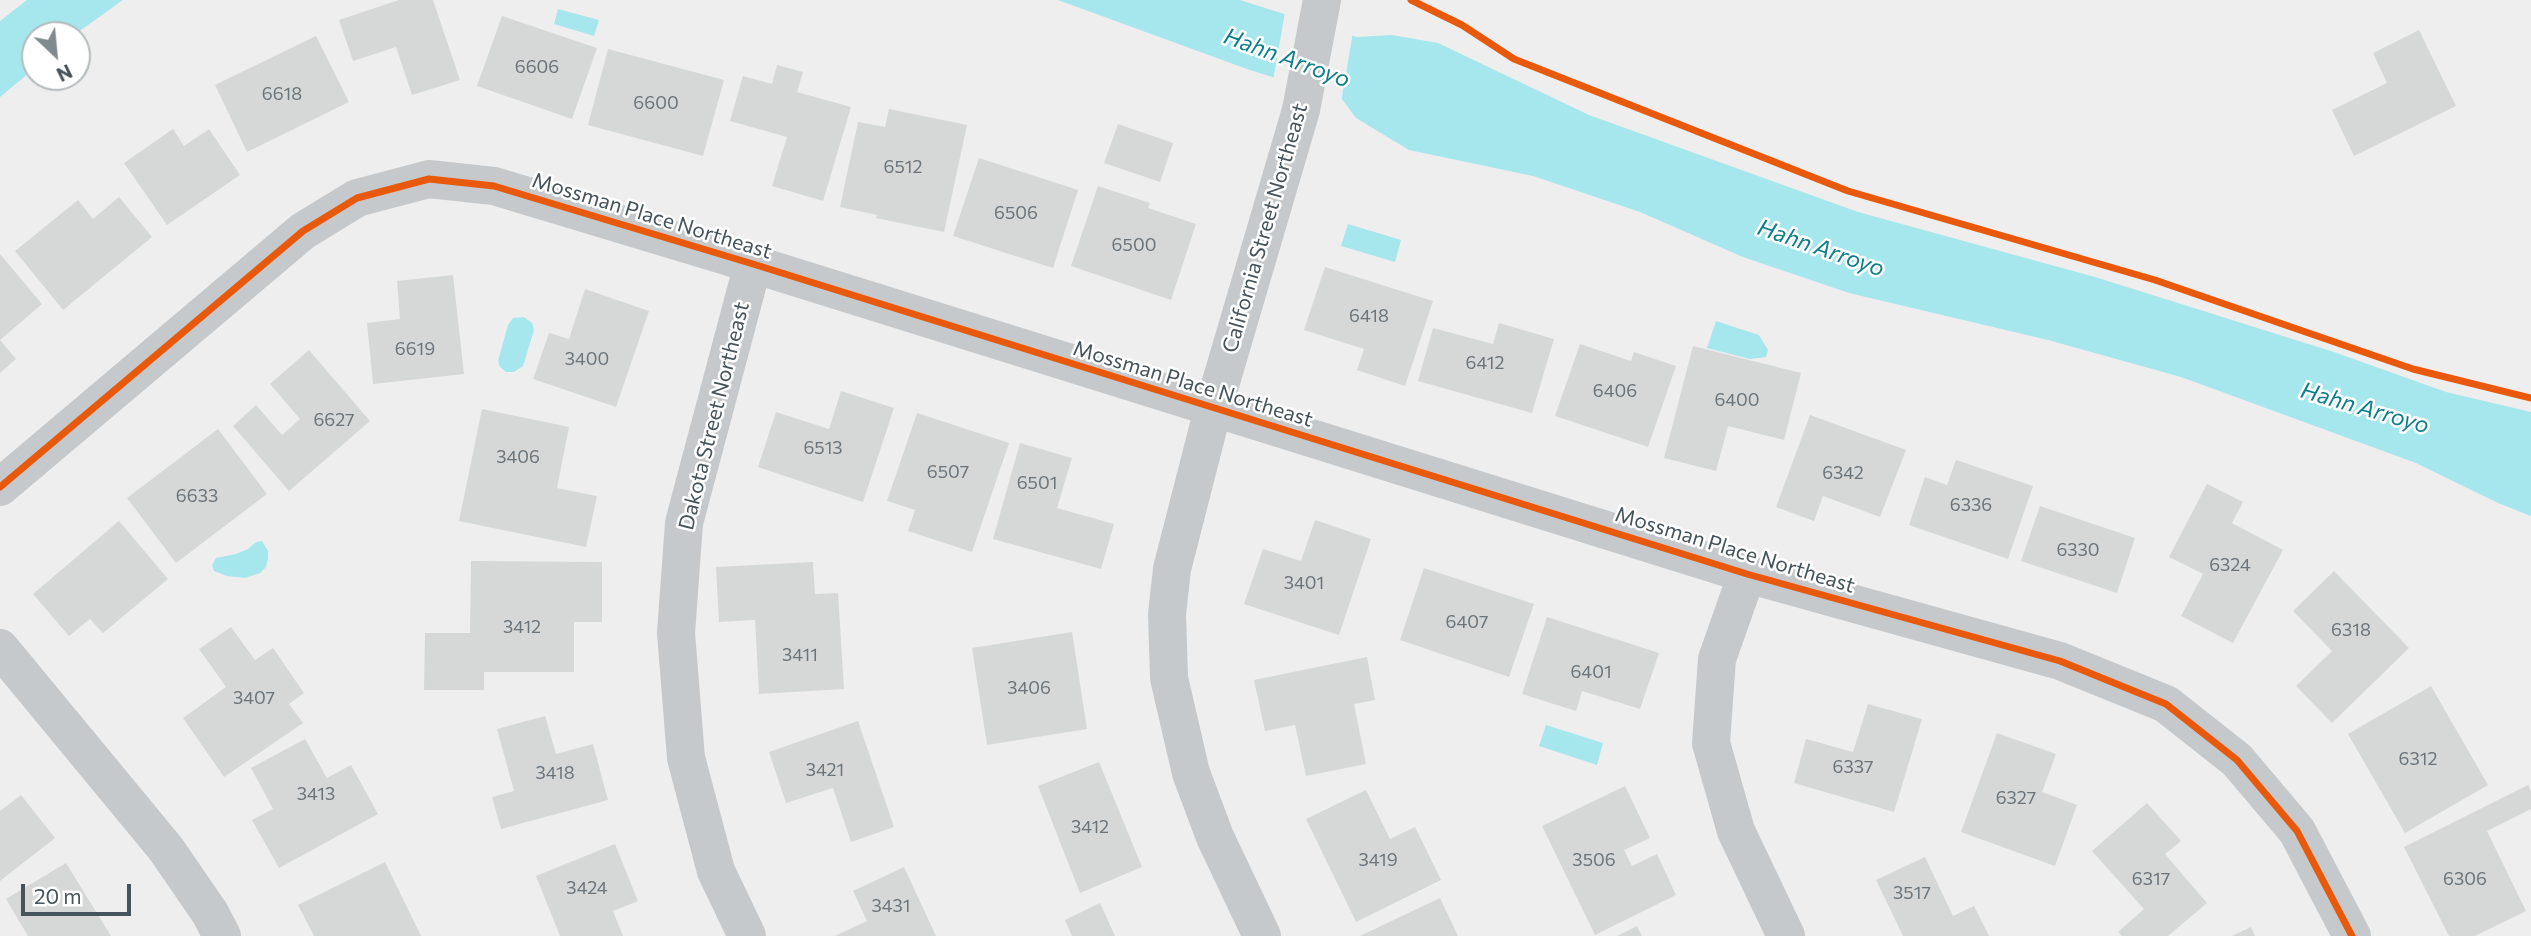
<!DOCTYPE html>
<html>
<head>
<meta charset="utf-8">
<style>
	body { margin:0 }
	#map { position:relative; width:2531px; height:936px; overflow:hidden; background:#efeeee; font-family:Commissioner,sans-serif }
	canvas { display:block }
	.north { position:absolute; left:21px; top:21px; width:70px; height:70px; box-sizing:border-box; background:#fff; border:2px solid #b5babd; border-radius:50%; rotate:154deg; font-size:19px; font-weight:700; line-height:28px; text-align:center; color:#45535b }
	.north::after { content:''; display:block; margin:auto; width:24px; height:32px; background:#80898e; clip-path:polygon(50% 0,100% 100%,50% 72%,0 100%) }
	.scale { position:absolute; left:21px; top:884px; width:110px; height:32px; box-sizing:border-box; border:4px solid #45535b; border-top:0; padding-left:9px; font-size:21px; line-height:24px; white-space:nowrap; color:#45535b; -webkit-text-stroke:5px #fff; paint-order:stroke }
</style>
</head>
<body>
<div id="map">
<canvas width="2531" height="936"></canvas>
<div class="north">N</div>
<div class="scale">20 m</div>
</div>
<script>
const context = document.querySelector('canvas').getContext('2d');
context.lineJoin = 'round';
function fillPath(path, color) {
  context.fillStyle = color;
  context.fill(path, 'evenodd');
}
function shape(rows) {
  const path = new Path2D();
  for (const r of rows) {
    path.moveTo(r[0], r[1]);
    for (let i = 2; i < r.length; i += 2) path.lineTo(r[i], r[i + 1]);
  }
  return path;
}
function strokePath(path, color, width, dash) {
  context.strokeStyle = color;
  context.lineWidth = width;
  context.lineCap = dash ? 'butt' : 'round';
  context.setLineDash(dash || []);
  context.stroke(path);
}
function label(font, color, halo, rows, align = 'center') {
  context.font = font + ' Commissioner,sans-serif';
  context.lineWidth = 5;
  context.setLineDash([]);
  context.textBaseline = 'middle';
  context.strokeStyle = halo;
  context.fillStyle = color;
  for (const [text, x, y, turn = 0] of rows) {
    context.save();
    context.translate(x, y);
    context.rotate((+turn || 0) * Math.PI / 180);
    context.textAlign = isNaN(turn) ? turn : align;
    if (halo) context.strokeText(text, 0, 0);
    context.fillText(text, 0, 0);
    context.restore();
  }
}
fillPath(shape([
	[27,0,123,0,74,35,35,35,35,68,0,97,0,21],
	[1058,0,1240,0,1357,37,1392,35,1438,43,1589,115,1858,212,2095,277,2334,352,2446,392,2531,412,2531,516,2498,503,2416,463,2181,377,2048,340,1849,293,1743,257,1640,212,1533,176,1409,150,1356,118,1342,99,1247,69],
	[558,9,599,20,594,36,554,24],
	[1348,224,1401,240,1395,262,1341,246],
	[524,317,532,323,534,330,523,366,514,372,506,372,500,367,498,361,508,325,513,318],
	[1716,321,1759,335,1768,350,1766,357,1750,359,1707,348],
	[262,541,268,551,268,558,266,567,260,573,245,578,227,576,214,571,212,565,216,558,236,554,248,549,256,542],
	[1546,725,1603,743,1597,765,1539,746]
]), '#a6e6ed');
fillPath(shape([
	[1285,12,1353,32,1341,103,1273,81]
]), '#efeeee');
fillPath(shape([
	[399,0,433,0,460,80,412,95,396,47,353,61,339,20],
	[502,16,597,48,572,119,477,86],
	[2419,30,2456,106,2354,156,2332,110,2387,83,2373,53],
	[316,36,349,102,247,152,215,85],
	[608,49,724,80,703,156,588,125],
	[777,65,803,72,797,92,851,107,823,201,772,186,787,137,730,121,743,76,772,84],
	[889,109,967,125,944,232,876,218,877,215,840,207,858,122,885,127],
	[1118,124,1173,143,1160,182,1104,163],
	[173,129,184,146,209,129,240,175,167,225,124,163],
	[979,158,1078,190,1053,268,953,236],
	[1098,186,1150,203,1148,208,1196,224,1171,300,1071,266],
	[119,197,152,237,63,310,15,251,78,200,93,219],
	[0,254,42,304,0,340,16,359,0,373],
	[1325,267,1433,301,1405,386,1357,370,1364,349,1304,330],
	[453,275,464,374,373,384,367,323,400,319,397,281],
	[585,289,649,311,616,407,533,379,549,333,569,339],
	[1499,323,1554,339,1532,413,1418,381,1433,328,1493,344],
	[1580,344,1631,361,1634,352,1676,366,1648,447,1555,416],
	[1693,346,1801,373,1784,440,1728,426,1716,471,1664,458],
	[309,350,370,421,289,491,233,426,256,405,282,435,300,419,270,384],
	[841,391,894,408,863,502,758,467,776,412,829,429],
	[482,409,569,427,557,488,597,496,586,547,459,521],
	[917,413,1009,443,972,552,908,531,915,510,887,501],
	[1810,415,1906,450,1880,517,1823,496,1814,521,1776,507],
	[218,429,267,494,176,563,127,498],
	[1020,443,1072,458,1057,508,1114,524,1101,569,993,539],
	[1956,460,2033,486,2008,559,1909,525,1925,477,1947,485],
	[2207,484,2243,502,2232,523,2283,550,2233,643,2181,616,2203,574,2169,557],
	[2040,506,2135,538,2117,593,2021,561],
	[1315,520,1371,539,1339,635,1244,604,1263,549,1301,561],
	[119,521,168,579,103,633,90,619,69,636,33,594],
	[471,561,602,562,602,622,574,622,574,672,484,672,484,690,424,690,425,633,470,633],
	[813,562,815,594,838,593,844,689,759,694,755,620,719,622,716,567],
	[1424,568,1534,604,1509,677,1400,640],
	[2334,571,2409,648,2332,723,2296,686,2332,651,2293,611],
	[1547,617,1659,653,1640,709,1582,691,1576,711,1522,694],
	[231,627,255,660,273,648,304,693,289,704,303,723,224,777,183,718,226,687,199,649],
	[1072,632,1087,729,987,745,972,648],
	[1367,657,1375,700,1354,704,1366,764,1306,776,1295,725,1265,731,1254,680],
	[2431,686,2488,785,2405,833,2348,734],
	[1868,704,1922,719,1894,812,1794,783,1806,739,1853,752],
	[545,716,556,754,593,744,608,800,501,829,492,797,514,791,497,729],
	[858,721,894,827,851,842,833,788,786,803,769,752],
	[1997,733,2056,754,2042,792,2077,805,2055,866,1961,832],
	[305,739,327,778,351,765,378,814,279,868,252,820,273,809,251,768],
	[1099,762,1142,867,1080,893,1038,786],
	[2528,785,2531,791,2531,809,2487,831,2526,911,2475,936,2449,936,2404,847],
	[1625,786,1650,838,1624,850,1632,866,1657,854,1676,895,1595,935,1542,826],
	[1366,790,1390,839,1415,827,1441,880,1356,922,1306,819],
	[21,795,55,838,0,881,0,811],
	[2147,803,2181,841,2165,854,2207,903,2168,936,2122,936,2118,932,2144,909,2092,851],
	[615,844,638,901,613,911,623,936,560,936,536,876],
	[1925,857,1953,916,1974,906,1989,936,1903,936,1876,880],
	[385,862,421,936,314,936,298,905],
	[66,863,111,936,28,936,6,899],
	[904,867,936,936,835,936,867,921,853,891],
	[1440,898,1458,936,1360,936],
	[1100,903,1115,936,1072,936,1065,920],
	[1637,926,1642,936,1617,936],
	[2251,927,2255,936,2232,936]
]), '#d6d7d7');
strokePath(shape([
	[0,487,303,231,357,198,429,179,494,186,753,264,1747,574,2060,661,2166,704,2237,760,2297,831,2352,936],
	[1747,574,1717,659,1711,743,1736,831,1786,936],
	[0,648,166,849,210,913,222,936],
	[747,936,716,871,686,758,676,633,684,523,753,264],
	[1262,936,1215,837,1191,773,1169,678,1167,614,1172,569,1213,409,1301,110,1322,0]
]), '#c5c9cb', 38);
strokePath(shape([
	[1411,0,1462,25,1514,59,1848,191,2155,280,2413,369,2531,398],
	[0,487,303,231,357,198,429,179,494,186,753,264,1747,574,2060,661,2166,704,2237,760,2297,831,2352,936]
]), '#e8590c', 7);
label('18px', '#6a757b', null, [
	["6606",537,67],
	["6618",282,94],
	["6600",656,103],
	["6512",903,167],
	["6506",1016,213],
	["6500",1134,245],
	["6418",1369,316],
	["6619",415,349],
	["3400",587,359],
	["6412",1485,363],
	["6406",1615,391],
	["6400",1737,400],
	["6627",334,420],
	["6513",823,448],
	["3406",518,457],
	["6507",948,472],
	["6342",1843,473],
	["6501",1037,483],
	["6633",197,496],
	["6336",1971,505],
	["6330",2078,550],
	["6324",2230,565],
	["3401",1304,583],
	["6407",1467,622],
	["3412",522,627],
	["6318",2351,630],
	["3411",800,655],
	["6401",1591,672],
	["3406",1029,688],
	["3407",254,698],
	["6312",2418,759],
	["6337",1853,767],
	["3421",825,770],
	["3418",555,773],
	["3413",316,794],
	["6327",2016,798],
	["3412",1090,827],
	["3419",1378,860],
	["3506",1594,860],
	["6317",2151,879],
	["6306",2465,879],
	["3424",587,888],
	["3517",1912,893],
	["3431",891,906]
]);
label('21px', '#45535b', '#fff', [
	["Mossman Place Northeast",652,216,17],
	["California Street Northeast",1265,228,-74],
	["Mossman Place Northeast",1193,384,17],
	["Dakota Street Northeast",714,416,-76],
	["Mossman Place Northeast",1735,550,17]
]);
label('italic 23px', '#0c7f8b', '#fff', [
	["Hahn Arroyo",1287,58,20],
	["Hahn Arroyo",1821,248,19],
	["Hahn Arroyo",2365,408,16]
]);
</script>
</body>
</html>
